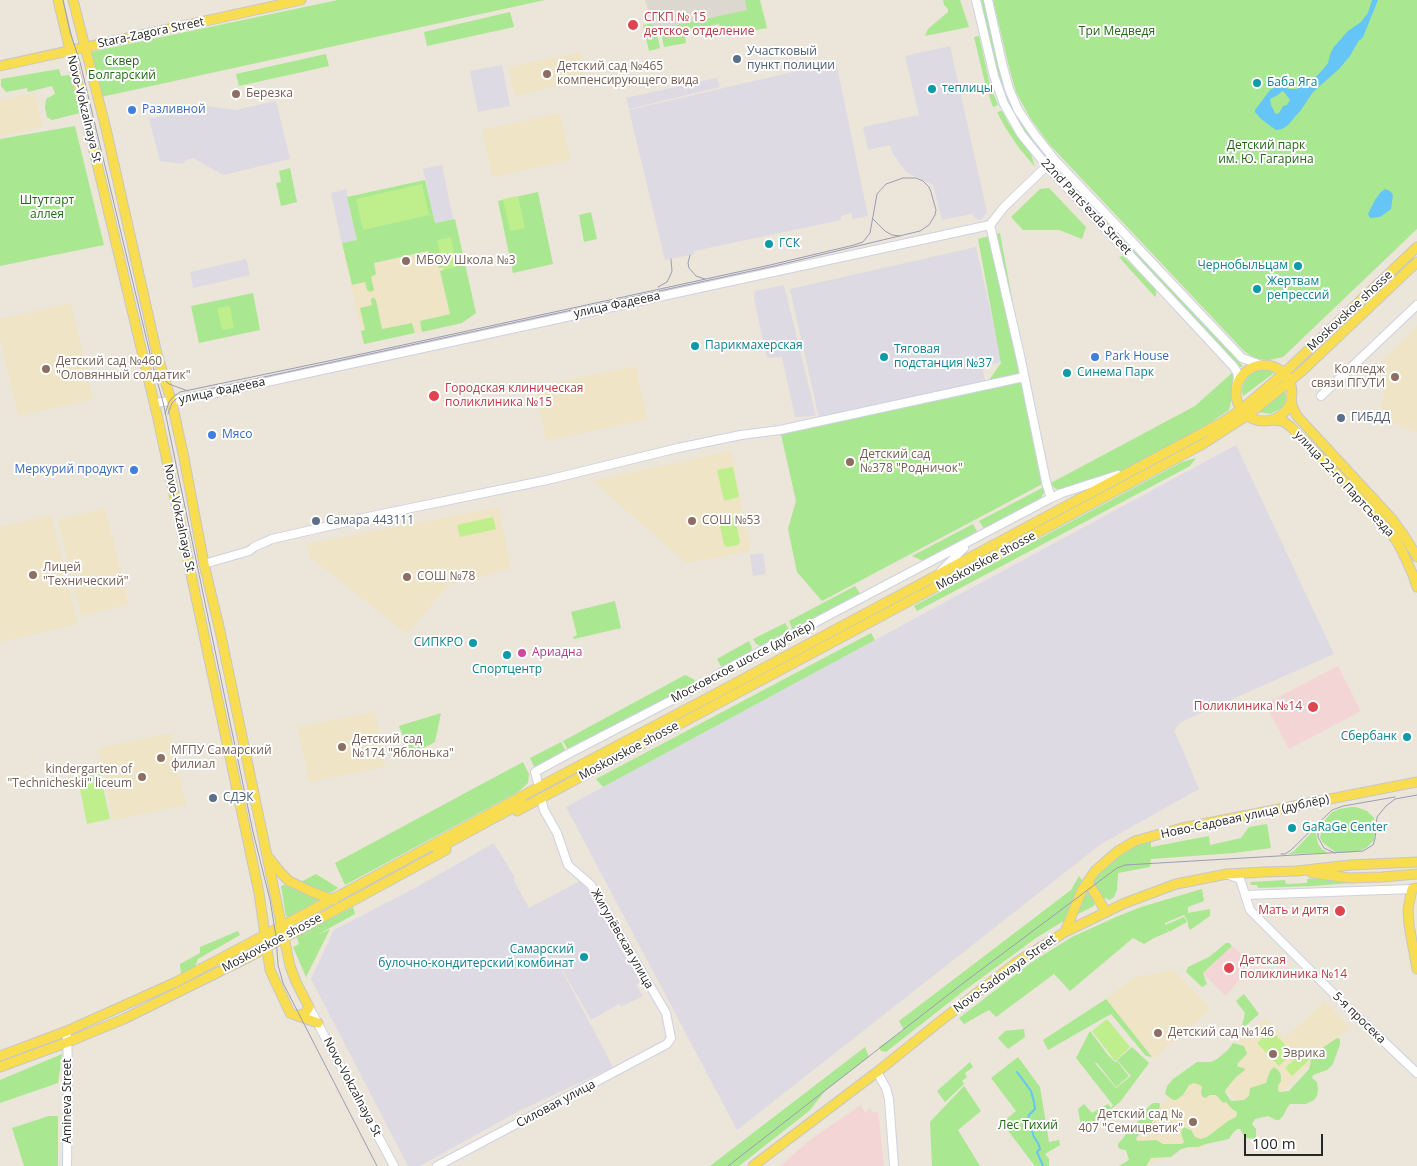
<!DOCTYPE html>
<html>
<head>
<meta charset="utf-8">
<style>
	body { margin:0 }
	#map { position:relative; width:1417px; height:1166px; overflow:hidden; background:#ece5d9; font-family:"Open Sans",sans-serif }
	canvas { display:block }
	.scale { position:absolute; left:1244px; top:1134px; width:79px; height:22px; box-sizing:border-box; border:2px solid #282828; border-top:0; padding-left:6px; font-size:15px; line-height:18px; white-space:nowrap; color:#282828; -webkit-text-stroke:4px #fff; paint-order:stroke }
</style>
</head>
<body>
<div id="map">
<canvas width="1417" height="1166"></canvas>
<div class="scale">100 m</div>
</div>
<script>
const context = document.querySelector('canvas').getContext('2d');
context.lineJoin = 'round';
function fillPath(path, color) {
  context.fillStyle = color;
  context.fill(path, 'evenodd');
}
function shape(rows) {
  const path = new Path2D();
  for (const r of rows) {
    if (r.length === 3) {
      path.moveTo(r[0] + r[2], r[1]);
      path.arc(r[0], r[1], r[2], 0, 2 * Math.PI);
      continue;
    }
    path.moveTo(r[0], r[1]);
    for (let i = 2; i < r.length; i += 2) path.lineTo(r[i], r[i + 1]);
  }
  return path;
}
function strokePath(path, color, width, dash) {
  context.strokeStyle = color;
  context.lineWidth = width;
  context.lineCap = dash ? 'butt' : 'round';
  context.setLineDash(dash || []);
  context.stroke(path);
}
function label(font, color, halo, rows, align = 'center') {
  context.font = font + ' "Open Sans",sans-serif';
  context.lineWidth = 4;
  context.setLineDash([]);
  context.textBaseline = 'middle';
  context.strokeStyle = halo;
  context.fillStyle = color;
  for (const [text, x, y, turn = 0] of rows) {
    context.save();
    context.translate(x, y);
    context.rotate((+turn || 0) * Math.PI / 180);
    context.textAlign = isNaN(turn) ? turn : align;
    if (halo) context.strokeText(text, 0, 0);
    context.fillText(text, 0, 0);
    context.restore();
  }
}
fillPath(shape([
	[950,46,987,212,982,219,980,220,975,218,972,214,942,220,933,185,906,172,892,152,890,145,868,150,863,127,919,115,905,56],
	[836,62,868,216,853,219,851,213,841,216,841,220,694,251,694,254,665,260,629,110],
	[502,65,510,106,478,112,470,71],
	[717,78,720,87,629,109,626,98],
	[276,101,290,159,223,175,193,158,186,160,183,164,160,161,149,119,206,106,236,110],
	[442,165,453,219,435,223,423,169],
	[346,189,357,240,342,243,331,193],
	[976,247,1002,362,982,366,985,381,819,418,790,289],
	[246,259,250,275,193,288,190,272],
	[784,285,816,416,795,417,782,357,767,358,754,299,755,291],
	[1236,445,1334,654,1181,722,1174,730,1199,789,1101,844,737,1130,566,807],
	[763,553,766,574,753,576,750,555],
	[494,843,515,878,514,881,529,908,582,880,643,982,636,985,643,996,621,1007,619,1004,591,1020,549,946,613,1067,519,1111,420,1166,408,1166,311,979,334,930,417,887]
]), '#dddae3');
fillPath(shape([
	[580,52,586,80,515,96,508,67],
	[35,93,43,127,0,137,0,101],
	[560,113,571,160,492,177,482,130],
	[425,180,435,223,455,219,476,313,462,323,364,344,342,243,357,240,347,197],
	[71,303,93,399,18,416,0,339,0,319],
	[1417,326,1417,432,1416,432,1378,418,1385,388,1370,373],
	[636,366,647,419,546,441,535,387],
	[731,451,751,551,686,563,593,481],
	[499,507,511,568,447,586,407,634,310,557,308,544],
	[105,508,129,604,81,616,58,520],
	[51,515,78,624,0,642,0,527],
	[375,712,385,767,309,782,298,727],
	[171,733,186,805,113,820,98,748],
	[1174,970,1211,1009,1153,1059,1106,999,1133,978],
	[1325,1001,1350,1027,1253,1119,1207,1069,1265,1018,1285,1038],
	[1195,1070,1243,1118,1199,1150,1186,1147,1147,1166,1132,1138,1156,1115,1161,1105]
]), '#efe5c6');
fillPath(shape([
	[1338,666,1361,711,1289,749,1265,704],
	[1232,946,1253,963,1226,996,1203,974],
	[861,1105,865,1113,870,1108,873,1113,878,1111,884,1166,780,1166,810,1140]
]), '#f4d5d5');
fillPath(shape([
	[338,0,545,0,101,97,91,52],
	[654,0,760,0,767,28,721,36,719,24,684,31,686,43,664,47],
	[943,0,960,0,969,27,925,36,928,29,948,12,948,9,944,5],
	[981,0,984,0,999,70,1007,93,1019,118,1038,146,1038,147,1036,147,1017,120,1000,84],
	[993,0,1417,0,1417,229,1283,357,1269,360,1255,359,1243,350,1049,144,1030,118,1016,92,1009,67],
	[510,12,514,27,427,46,424,32],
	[655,23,660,48,649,51,643,25],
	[979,36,990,85,998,105,993,107,986,87,974,37],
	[326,54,329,66,239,86,236,74],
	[59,69,61,76,70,75,80,113,52,120,47,117,45,108,46,99,55,94,52,86,28,92,27,88,6,92,1,86,1,79],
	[1002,111,1009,124,1031,154,1035,167,1019,148,1005,127,997,112],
	[75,126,104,245,0,266,0,139],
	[290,168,297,202,281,206,276,183,281,182,279,171],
	[425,180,435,223,455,219,476,313,462,323,422,332,420,321,450,314,440,271,444,270,443,267,439,268,438,264,430,262,428,251,374,263,376,274,371,277,374,290,370,292,367,290,365,282,352,285,342,243,357,240,347,197],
	[1049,188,1086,227,1082,239,1059,230,1023,230,1011,217,1040,189],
	[538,192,553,264,513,273,498,201],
	[1097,208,1242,365,1242,367,1240,367,1094,211,1095,209],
	[591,212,597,239,584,242,579,215],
	[1000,233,1046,482,822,601,797,572,788,529,796,501,780,430,985,386,1001,363,978,239],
	[1123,256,1156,290,1156,295,1155,297,1119,257],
	[253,293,260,330,199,343,191,306],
	[373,297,376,300,382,329,412,323,415,333,364,344,361,331,365,330,360,308,372,305,371,300],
	[1259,370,1268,370,1274,373,1243,396,1242,391,1244,381,1251,373],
	[1233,372,1234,390,1229,410,1207,425,1178,442,1121,471,1061,489,1056,489,1049,484,1195,406],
	[1285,390,1286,398,1284,404,1280,409,1270,414,1259,412],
	[1196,458,1190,466,917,611,914,606,1182,462],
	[1044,487,1044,492,1041,498,985,530,979,521],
	[973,524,978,533,926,562,912,556],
	[855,586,861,595,793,631,789,621],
	[615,601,621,628,574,639,573,637,577,635,571,612],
	[785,623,791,632,763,647,756,644,753,639],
	[871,633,875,640,603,787,596,779],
	[749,641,752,648,750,654,722,668,717,659],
	[685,675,695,680,695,683,568,750,563,741],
	[441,713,435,742,410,755,399,726],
	[561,742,566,752,535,768,530,758],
	[523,762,529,774,528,783,518,792,345,885,335,863],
	[1351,807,1356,807,1367,811,1374,818,1375,830,1374,840,1366,848,1356,852,1337,853,1323,843,1320,838,1322,829,1325,820,1332,812,1339,809],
	[1267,824,1271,848,1234,853,1151,859,1150,867,1118,873,1117,890,1114,897,1110,900,1104,898,1101,895,1090,878,1110,858,1151,836,1151,847,1209,836,1210,845,1241,838,1249,827],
	[1316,828,1316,833,1318,844,1322,849,1328,853,1288,854,1294,851],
	[1389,873,1378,881,1312,886,1258,888,1257,885,1251,885,1250,882,1285,880,1286,884,1307,883,1307,879],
	[316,874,337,887,338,888,332,892,324,892,301,882],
	[1079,876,1095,899,1094,906,1062,922,1036,938,961,993,886,1052,881,1051,879,1047,904,1030,899,1021,1071,890],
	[284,885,318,899,319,900,289,917,286,916,281,886],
	[1202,889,1204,901,1188,907,1188,913,1210,909,1210,916,1190,930,1188,926,1188,922,1184,915,1165,923,1165,925,1184,917,1187,922,1169,932,1167,928,1168,932,1154,938,1144,944,1133,938,1070,991,1054,974,996,1017,989,1010,964,1024,959,1018,1032,962,1072,937,1116,917,1141,907],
	[353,907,355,914,315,936,330,929,306,977,293,947,299,944,296,936],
	[238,931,240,935,198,959,195,967,181,974,180,964,200,953,200,947],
	[1226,943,1229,943,1232,946,1203,973,1207,984,1202,987,1186,972,1188,967,1209,957],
	[1244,994,1259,1014,1241,1030,1245,1013,1236,1001],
	[1106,999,1152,1057,1146,1056,1111,1014,1048,1050,1043,1040],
	[1024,1029,1025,1037,1008,1049,998,1038,1005,1031],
	[1090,1031,1108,1055,1115,1062,1117,1061,1129,1076,1116,1087,1097,1063,1095,1063,1116,1088,1131,1076,1117,1060,1132,1047,1149,1063,1120,1102,1082,1132,1078,1109,1084,1104,1092,1113,1108,1104,1111,1108,1113,1105,1076,1058],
	[1337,1038,1340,1039,1340,1044,1333,1064,1327,1070,1313,1075,1312,1078,1317,1082,1318,1090,1317,1096,1314,1100,1306,1104,1290,1104,1287,1108,1283,1116,1279,1120,1276,1120,1268,1116,1255,1119,1252,1124,1256,1129,1256,1139,1247,1138,1245,1137,1240,1129,1237,1129,1232,1134,1229,1139,1206,1144,1198,1147,1189,1147,1181,1149,1171,1157,1151,1158,1146,1166,1119,1166,1129,1160,1126,1150,1120,1149,1118,1147,1118,1144,1124,1137,1129,1128,1137,1123,1148,1107,1153,1103,1159,1103,1160,1105,1159,1111,1148,1128,1141,1132,1136,1138,1137,1141,1156,1140,1163,1144,1182,1144,1184,1142,1181,1133,1183,1127,1191,1130,1195,1137,1201,1139,1207,1137,1228,1121,1236,1117,1237,1112,1232,1109,1226,1102,1223,1103,1216,1095,1210,1095,1205,1098,1202,1096,1201,1093,1202,1087,1200,1085,1194,1083,1189,1085,1183,1095,1176,1100,1173,1100,1165,1094,1167,1086,1173,1079,1197,1062,1211,1062,1217,1059,1228,1050,1233,1043,1244,1046,1247,1054,1237,1064,1238,1067,1244,1068,1245,1070,1236,1077,1226,1089,1225,1092,1231,1101,1244,1100,1249,1096,1250,1088,1266,1083,1270,1071,1274,1067,1278,1070,1281,1075,1281,1081,1278,1086,1278,1091,1280,1092,1289,1091,1309,1069,1311,1060,1315,1053],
	[865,1047,869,1057,825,1091,809,1111,739,1166,710,1166],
	[62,1054,58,1083,0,1103,0,1080],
	[1018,1057,1040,1087,1049,1142,1059,1140,1060,1145,1045,1154,1049,1159,1049,1166,1035,1166,1002,1123,1016,1111,991,1078],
	[970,1062,973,1067,965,1073,967,1077,962,1081,964,1084,945,1102,937,1091],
	[964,1086,981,1111,958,1130,980,1166,932,1166,930,1122],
	[49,1116,58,1116,58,1166,24,1166,12,1128]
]), '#a9e791');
fillPath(shape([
	[422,184,429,215,363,230,356,199],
	[518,196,525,228,510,231,503,199],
	[451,237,457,267,443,270,437,240],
	[230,306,234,328,222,330,217,308],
	[733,467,739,497,724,501,717,470],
	[730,515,735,518,740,542,738,545,727,547,724,545,719,522,722,516],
	[493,517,496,529,460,537,457,525],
	[99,769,110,819,87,824,77,774],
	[1107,1019,1130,1047,1115,1061,1092,1031],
	[1271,1030,1293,1053,1279,1066,1257,1043],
	[1302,1052,1310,1059,1292,1076,1285,1068]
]), '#beef8c');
fillPath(shape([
	[645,0,745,0,747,10,654,30]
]), '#dcd8d0');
fillPath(shape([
	[1372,0,1378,0,1363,37,1360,40,1359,40,1350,56,1339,69,1313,92,1301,110,1288,125,1282,129,1276,130,1261,119,1255,112,1255,110,1270,90,1280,85,1289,89,1297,89,1312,80,1319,74,1328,63,1330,55,1333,48,1348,31,1361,22,1368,13],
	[1282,91,1285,93,1290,100,1287,105,1283,106,1279,113,1277,114,1275,113,1271,105,1270,99,1278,95],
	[1385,189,1390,191,1393,195,1391,209,1380,217,1370,218,1368,214,1375,200,1380,193]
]), '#64c5f6');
strokePath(shape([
	[1017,1072,1031,1091,1034,1102,1035,1109,1029,1115,1028,1119,1034,1137,1038,1143,1040,1149,1037,1152,1043,1166]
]), '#64c5f6', 2);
const minor = shape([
	[976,0,994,76,1004,104,1021,134,1047,166,1233,366,1237,372,1238,378,1236,388],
	[988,0,1002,63,1009,89,1018,110,1035,135,1054,159,1242,358,1261,365],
	[990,225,1021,360,1046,482,1051,498],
	[1321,396,1417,305],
	[154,403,172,401,216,393,990,225,1004,207,1054,159],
	[204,564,249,551,254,547,272,539,377,515,547,480,678,448,741,435,780,430,1024,377],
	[940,572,964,548],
	[539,787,535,772,568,754,707,682,722,672,759,652,1051,498,1062,493,1118,475],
	[1229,875,1240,879,1250,910,1338,998,1417,1073],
	[1245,895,1412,889],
	[309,1007,394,1166],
	[877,1072,886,1088,889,1099,894,1166],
	[67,1166,68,1066,67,1036],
	[437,1166,667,1044,671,1038,666,1013,591,885,568,865,557,833,544,810,541,798]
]);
const major = shape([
	[58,0,158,419,259,893,270,970,290,1013,295,1015,300,1015,305,1013,309,1007,296,982,290,966,220,631,204,564,184,458,172,403,157,354,106,129,73,0],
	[0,66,301,0],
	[1264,393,28],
	[1291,394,1292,406,1297,416,1392,519,1405,537,1417,557],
	[1272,420,1283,421,1291,427,1376,515,1396,540,1403,553,1413,575,1417,587],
	[517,811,1203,444,1248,415,1302,371,1417,262],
	[437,849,522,803],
	[269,858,281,873,289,881,312,892,334,900],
	[1312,873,1350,878,1382,877,1417,874],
	[1088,882,1106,912],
	[1417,888,1412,889,1408,909,1409,925,1417,969],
	[1065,932,1082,890,1095,871,1118,851,1135,841,1182,828,1417,782],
	[298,1016,318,1023],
	[0,1056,67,1031,176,982,346,892,539,787,717,693,1221,423,1242,409,1283,374,1417,247],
	[0,1067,68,1042,124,1019,251,956,446,850],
	[753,1166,877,1072,938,1023,1017,962,1065,932,1125,903,1176,884,1227,874,1264,872,1297,871,1350,865,1417,862]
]);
strokePath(minor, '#ced1e3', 10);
strokePath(major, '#c7c7c7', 11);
strokePath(minor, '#fff', 8);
strokePath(major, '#f9dd51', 9);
strokePath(shape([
	[63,0,70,32,80,62,153,366,163,402,253,832,270,900,276,936,278,965,283,983,377,1166],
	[873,219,885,231,892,235,900,236],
	[690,255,688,263,689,268,696,276,705,279],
	[658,287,667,282,670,276,672,271,671,259],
	[155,370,159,375,169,384,188,391],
	[165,414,169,402,174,396,180,392,357,355,770,265,854,245,863,242,870,233,877,194,886,184,903,178,916,178,923,181,929,187,931,192,936,210,935,215,929,225,920,231,774,266,195,392,180,396,176,399,172,403,168,414],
	[1323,821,1318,830,1318,837,1324,848,1335,853],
	[1281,854,1285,854,1291,850,1332,810,1343,806,1395,797],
	[728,1166,962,984,1117,868,1125,865,1363,851,1373,845,1375,839,1377,817,1386,806,1395,799,1417,795]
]), '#9b9db4', 1);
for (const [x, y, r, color] of [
	[633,25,6,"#e0444e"],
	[737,59,5,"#5c6f8a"],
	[547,74,5,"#8d6e63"],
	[1257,83,5,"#0f9aa8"],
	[932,89,5,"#0f9aa8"],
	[236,94,5,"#8d6e63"],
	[132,110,5,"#3f7fe0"],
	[769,244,5,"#0f9aa8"],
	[406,261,5,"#8d6e63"],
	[1298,266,5,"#0f9aa8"],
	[1257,289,5,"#0f9aa8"],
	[695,346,5,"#0f9aa8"],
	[884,357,5,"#0f9aa8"],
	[1095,357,5,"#3f7fe0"],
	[46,369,5,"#8d6e63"],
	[1067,373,5,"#0f9aa8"],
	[1395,377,5,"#8d6e63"],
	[434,396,6,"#e0444e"],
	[1341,418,5,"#5c6f8a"],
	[212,435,5,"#3f7fe0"],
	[850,462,5,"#8d6e63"],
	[134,470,5,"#3f7fe0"],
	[316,521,5,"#5c6f8a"],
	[692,521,5,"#8d6e63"],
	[33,575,5,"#8d6e63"],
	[407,577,5,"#8d6e63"],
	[473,643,5,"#0f9aa8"],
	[522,653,5,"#d1479c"],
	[507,655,5,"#0f9aa8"],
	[1313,707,6,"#e0444e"],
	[1407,737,5,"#0f9aa8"],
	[342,747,5,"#8d6e63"],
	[161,758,5,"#8d6e63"],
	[142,777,5,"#8d6e63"],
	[213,798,5,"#5c6f8a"],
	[1292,828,5,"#0f9aa8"],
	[1340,911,6,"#e0444e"],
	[584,957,5,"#0f9aa8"],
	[1229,968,6,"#e0444e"],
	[1158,1033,5,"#8d6e63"],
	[1273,1054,5,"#8d6e63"],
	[1193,1122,5,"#8d6e63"]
]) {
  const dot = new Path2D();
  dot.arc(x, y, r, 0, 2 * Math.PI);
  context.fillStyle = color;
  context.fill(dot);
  strokePath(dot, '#fff', 2);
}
label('12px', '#be3a42', '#fff', [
	["СГКП № 15",644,18],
	["детское отделение",644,32],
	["Городская клиническая",445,389],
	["поликлиника №15",445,403],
	["Поликлиника №14",1302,707,"right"],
	["Мать и дитя",1329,911,"right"],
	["Детская",1240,961],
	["поликлиника №14",1240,975]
], 'left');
label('12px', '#216915', '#fff', [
	["Три Медведя",1117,32],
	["Сквер",122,62],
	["Болгарский",122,76],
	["Детский парк",1266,146],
	["им. Ю. Гагарина",1266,160],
	["Штутгарт",47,201],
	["аллея",47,215],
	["Лес Тихий",1028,1126]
]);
label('12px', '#282828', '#fff', [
	["Stara-Zagora Street",151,33,-12],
	["Novo-Vokzalnaya St",84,109,76],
	["22nd Parts'ezda Street",1086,207,47],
	["улица Фадеева",617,305,-12],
	["Moskovskoe shosse",1350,311,-43],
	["улица Фадеева",222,391,-12],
	["улица 22-го Партсъезда",1344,484,47],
	["Novo-Vokzalnaya St",179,518,78],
	["Moskovskoe shosse",986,561,-28],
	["Московское шоссе (дублёр)",743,662,-28],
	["Moskovskoe shosse",629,751,-28],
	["Ново-Садовая улица (дублёр)",1245,817,-12],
	["Жигулёвская улица",622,939,60],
	["Moskovskoe shosse",272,943,-28],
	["Novo-Sadovaya Street",1005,974,-36],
	["5-я просека",1359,1018,44],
	["Novo-Vokzalnaya St",352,1087,62],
	["Amineva Street",68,1101,-90],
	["Силовая улица",556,1104,-28]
]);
label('12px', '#4e5e75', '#fff', [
	["Участковый",747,52],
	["пункт полиции",747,66],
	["ГИБДД",1351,418],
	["Самара 443111",326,521],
	["СДЭК",223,798]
], 'left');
label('12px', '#785e54', '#fff', [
	["Детский сад №465",557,67],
	["компенсирующего вида",557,81],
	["Березка",246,94],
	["МБОУ Школа №3",416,261],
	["Детский сад №460",56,362],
	["\"Оловянный солдатик\"",56,376],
	["Колледж",1385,370,"right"],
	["связи ПГУТИ",1385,384,"right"],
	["Детский сад",860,455],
	["№378 \"Родничок\"",860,469],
	["СОШ №53",702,521],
	["Лицей",43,568],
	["\"Технический\"",43,582],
	["СОШ №78",417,577],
	["Детский сад",352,740],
	["№174 \"Яблонька\"",352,754],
	["МГПУ Самарский",171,751],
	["филиал",171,765],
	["kindergarten of",132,770,"right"],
	["\"Technicheskii\" liceum",132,784,"right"],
	["Детский сад №146",1168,1033],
	["Эврика",1283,1054],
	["Детский сад №",1183,1115,"right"],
	["407 \"Семицветик\"",1183,1129,"right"]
], 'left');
label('12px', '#0d838f', '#fff', [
	["Баба Яга",1267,83],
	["теплицы",942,89],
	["ГСК",779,244],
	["Чернобыльцам",1288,266,"right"],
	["Жертвам",1267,282],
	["репрессий",1267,296],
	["Парикмахерская",705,346],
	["Тяговая",894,350],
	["подстанция №37",894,364],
	["Синема Парк",1077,373],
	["СИПКРО",463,643,"right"],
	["Спортцентр",507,670,"center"],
	["Сбербанк",1397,737,"right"],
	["GaRaGe Center",1302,828],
	["Самарский",574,950,"right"],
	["булочно-кондитерский комбинат",574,964,"right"]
], 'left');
label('12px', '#366cbe', '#fff', [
	["Разливной",142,110],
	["Park House",1105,357],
	["Мясо",222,435],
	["Меркурий продукт",124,470,"right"]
], 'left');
label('12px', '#b23c85', '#fff', [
	["Ариадна",532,653]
], 'left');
</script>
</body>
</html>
